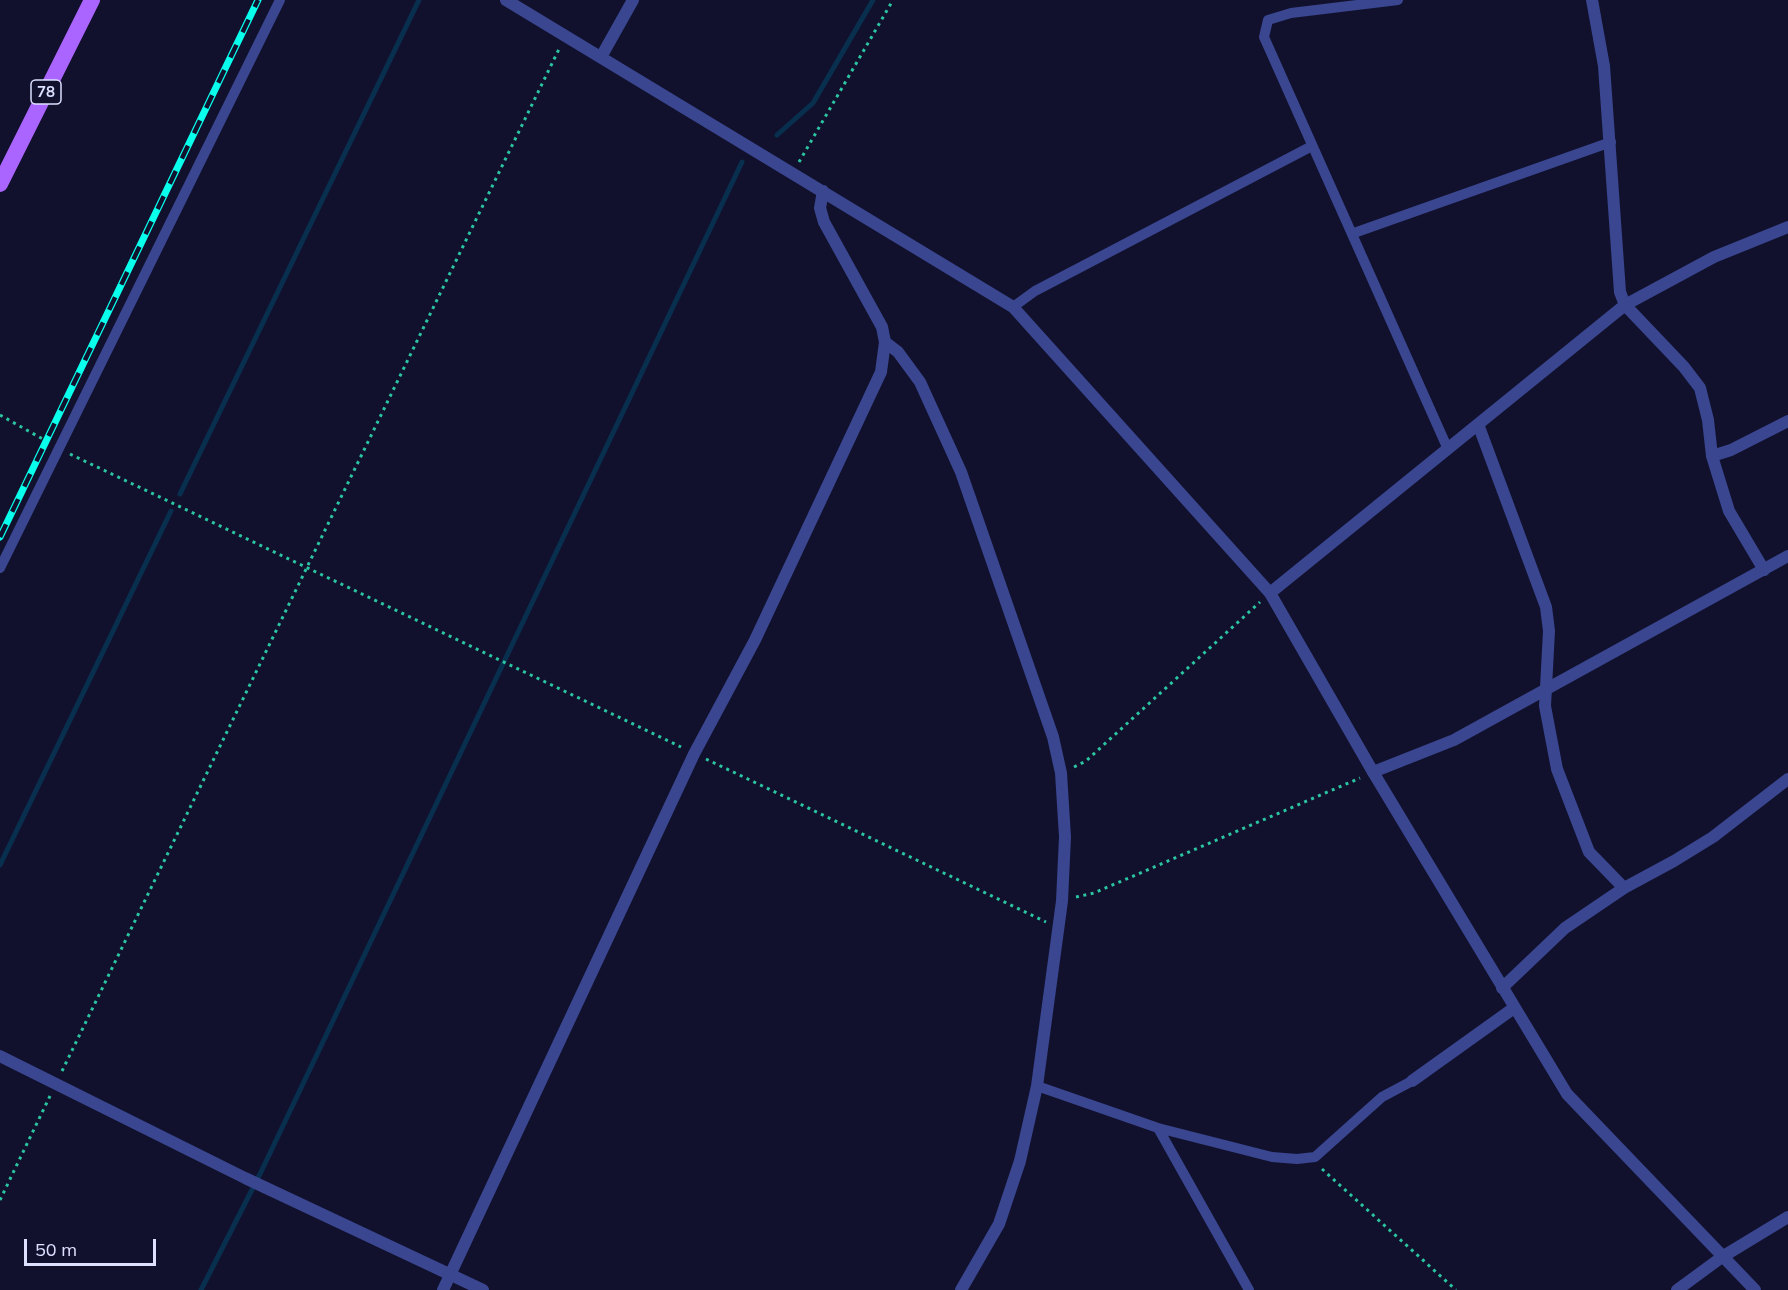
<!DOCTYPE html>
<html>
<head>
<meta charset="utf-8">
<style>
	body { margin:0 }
	#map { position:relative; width:1788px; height:1290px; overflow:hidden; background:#11112e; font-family:Mulish,sans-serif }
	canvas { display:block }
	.scale { position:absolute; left:24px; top:1239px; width:132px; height:27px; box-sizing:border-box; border:3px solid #dde0ff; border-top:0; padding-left:8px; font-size:18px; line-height:21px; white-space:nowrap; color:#dde0ff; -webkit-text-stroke:4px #11112e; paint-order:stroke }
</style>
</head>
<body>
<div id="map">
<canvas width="1788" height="1290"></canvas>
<div class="scale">50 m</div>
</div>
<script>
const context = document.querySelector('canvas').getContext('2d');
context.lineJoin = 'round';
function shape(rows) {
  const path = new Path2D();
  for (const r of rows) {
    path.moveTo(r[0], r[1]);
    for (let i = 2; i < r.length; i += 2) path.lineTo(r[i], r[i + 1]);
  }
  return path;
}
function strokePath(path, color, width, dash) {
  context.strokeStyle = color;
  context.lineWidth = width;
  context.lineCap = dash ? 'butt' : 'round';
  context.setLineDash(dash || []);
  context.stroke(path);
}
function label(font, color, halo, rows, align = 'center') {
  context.font = font + ' Mulish,sans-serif';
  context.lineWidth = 4.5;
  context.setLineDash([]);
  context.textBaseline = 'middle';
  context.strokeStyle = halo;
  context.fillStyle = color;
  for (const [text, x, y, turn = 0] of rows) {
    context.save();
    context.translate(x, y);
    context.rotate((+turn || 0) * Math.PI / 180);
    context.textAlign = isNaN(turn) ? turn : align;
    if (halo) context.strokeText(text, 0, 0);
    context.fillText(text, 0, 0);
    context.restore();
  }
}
strokePath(shape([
	[777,135,813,103,873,0],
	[180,494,419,0],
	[0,865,171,511],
	[201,1290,260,1174,742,162]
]), '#092f4f', 5);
strokePath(shape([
	[799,162,893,0],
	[0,415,48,442],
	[70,454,681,747],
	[706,759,1046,922],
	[1074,767,1086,761,1260,602],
	[1076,897,1094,893,1360,778],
	[62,1071,559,49],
	[1322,1169,1456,1290],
	[0,1200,50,1096]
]), '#2bc5a1', 3, [3, 4.5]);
strokePath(shape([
	[1398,0,1291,13,1268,20,1264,37,1447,447],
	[1354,233,1611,142],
	[1013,307,1035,291,1312,146],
	[0,568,280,0],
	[1037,1086,1158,1128,1272,1157,1297,1159,1315,1157,1382,1097,1412,1081],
	[1158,1128,1249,1290]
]), '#3a468f', 10);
strokePath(shape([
	[1592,0,1604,66,1620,292,1625,305,1684,367,1700,388,1708,420,1712,456,1729,511,1764,570],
	[885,342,898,352,920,382,961,472,1053,737,1061,773,1065,837,1062,901,1037,1086,1020,1161,999,1224,961,1290],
	[1478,424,1546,607,1549,631,1545,706,1557,769,1589,852,1624,888],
	[1712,456,1731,450,1788,421],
	[1270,593,1625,305,1714,257,1788,227],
	[1373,772,1454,740,1788,556],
	[1502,988,1565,928,1624,888,1674,861,1713,837,1788,779],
	[0,1056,245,1178,483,1290],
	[1412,1081,1514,1008],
	[1677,1290,1722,1257,1788,1217]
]), '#3a468f', 12);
strokePath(shape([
	[506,0,1013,307,1270,593,1373,772,1567,1094,1755,1290],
	[601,57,633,0],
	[443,1290,694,754,755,640,881,372,885,342,882,327,824,222,820,208,823,191]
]), '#3a468f', 12);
strokePath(shape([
	[0,184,92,0]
]), '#aa64ff', 16);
const rail = shape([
	[0,537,258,0]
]);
strokePath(rail, '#09ffec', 7);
strokePath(rail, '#11112e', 4.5, [14]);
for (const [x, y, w] of [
	[46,92,30]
]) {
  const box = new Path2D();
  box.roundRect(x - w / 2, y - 12, w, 24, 4.5);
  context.fillStyle = '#11112e';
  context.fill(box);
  strokePath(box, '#dde0ff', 1.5);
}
label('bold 15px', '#dde0ff', null, [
	["78",46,92]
]);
</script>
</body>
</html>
